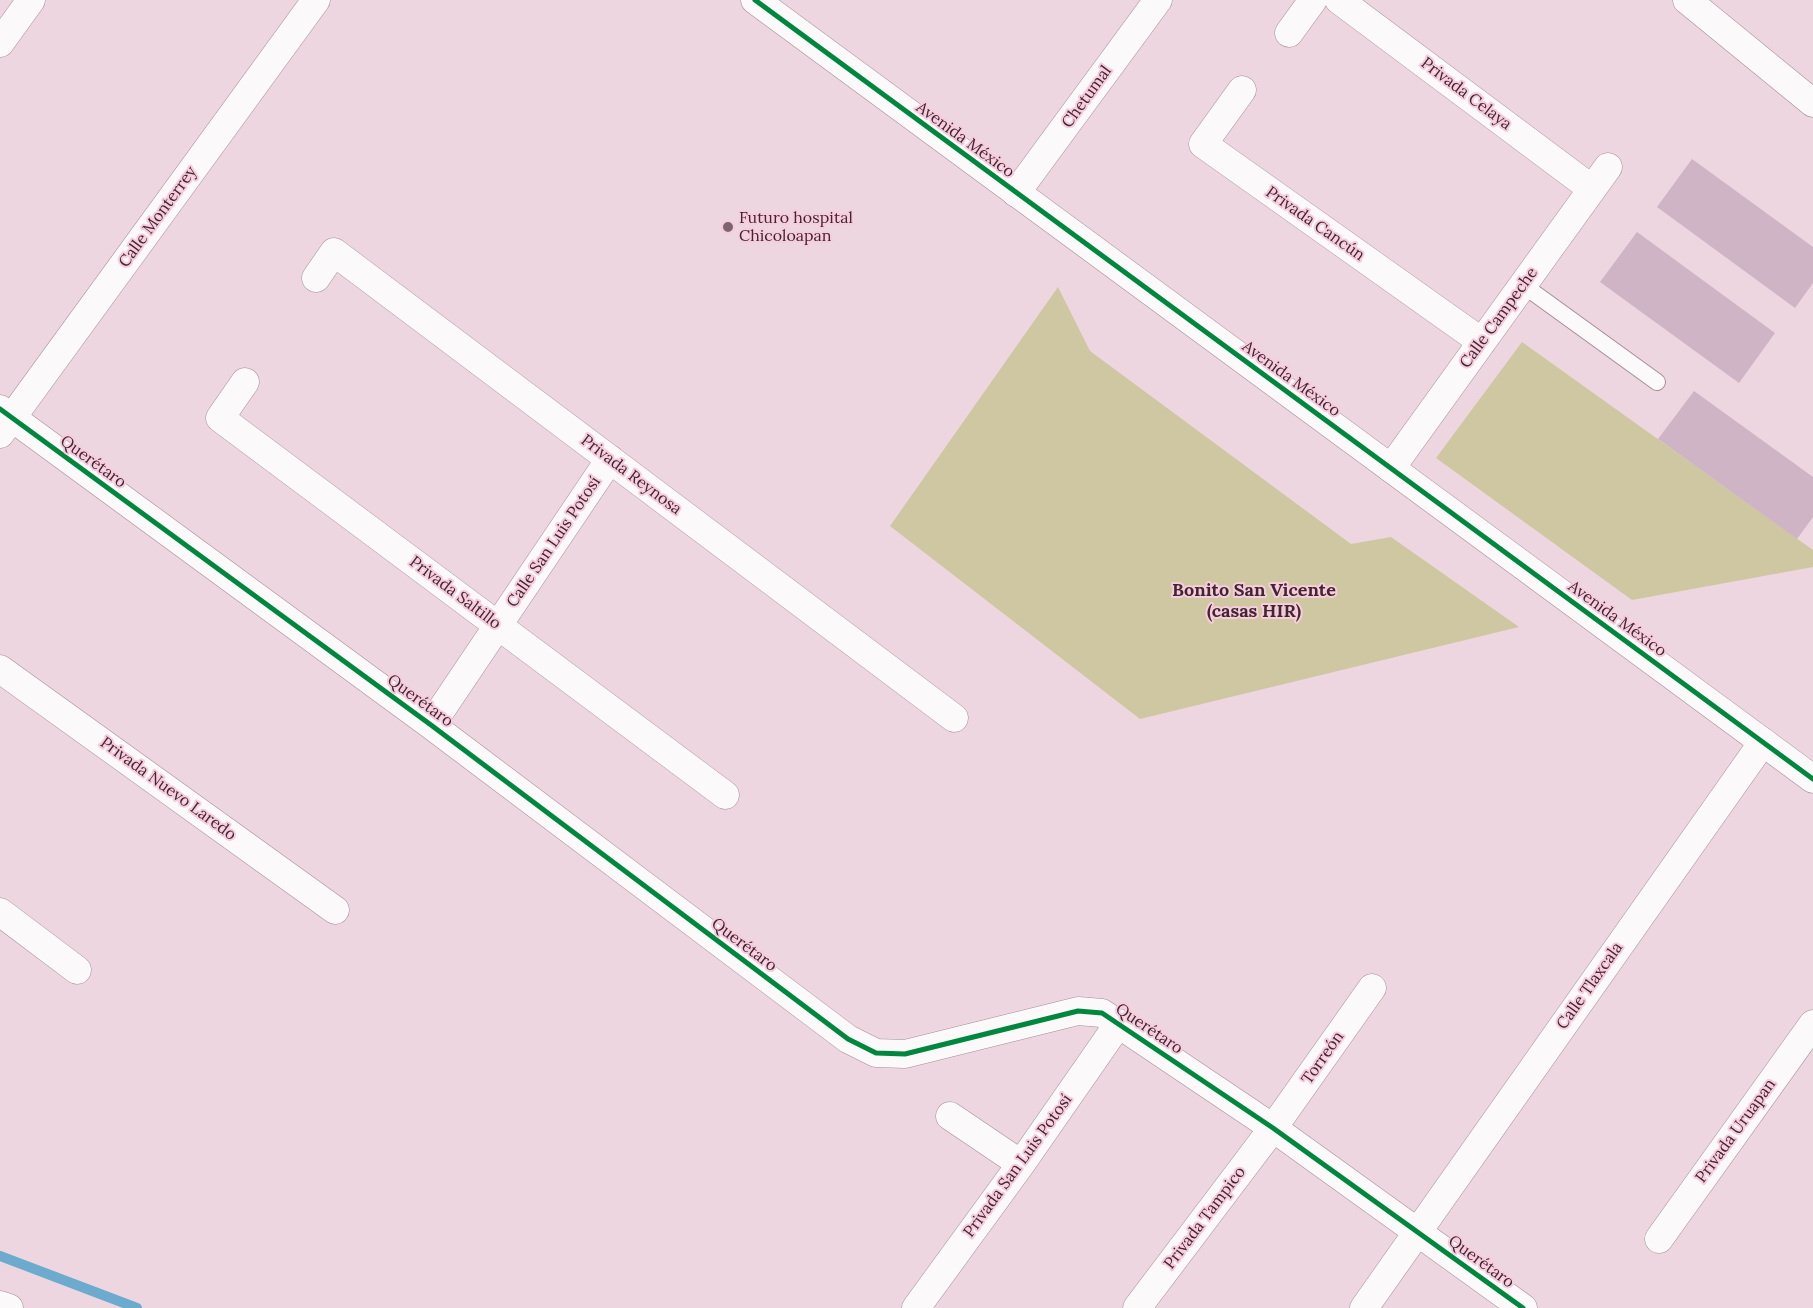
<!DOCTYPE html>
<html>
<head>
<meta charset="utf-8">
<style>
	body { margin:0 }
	canvas { display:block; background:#edd6df }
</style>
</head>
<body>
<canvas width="1813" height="1308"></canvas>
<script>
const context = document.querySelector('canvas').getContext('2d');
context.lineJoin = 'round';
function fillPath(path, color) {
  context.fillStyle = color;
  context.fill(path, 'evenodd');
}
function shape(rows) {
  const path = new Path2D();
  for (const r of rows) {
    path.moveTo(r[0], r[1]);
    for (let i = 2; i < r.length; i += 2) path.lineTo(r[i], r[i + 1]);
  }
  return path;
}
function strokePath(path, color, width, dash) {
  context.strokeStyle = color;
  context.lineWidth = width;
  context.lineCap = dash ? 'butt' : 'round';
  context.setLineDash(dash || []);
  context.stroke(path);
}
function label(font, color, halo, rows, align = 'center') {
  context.font = font + ' Lora,serif';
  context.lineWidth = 4;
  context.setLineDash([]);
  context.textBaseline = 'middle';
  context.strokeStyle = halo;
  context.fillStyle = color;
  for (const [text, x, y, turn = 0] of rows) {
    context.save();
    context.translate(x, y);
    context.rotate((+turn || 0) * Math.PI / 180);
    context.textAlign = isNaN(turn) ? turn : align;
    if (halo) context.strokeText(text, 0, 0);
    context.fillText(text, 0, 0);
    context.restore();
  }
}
fillPath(shape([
	[1058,287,1090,351,1351,544,1391,537,1519,627,1140,719,890,526],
	[1522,342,1813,550,1813,567,1632,600,1436,458]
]), '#cec7a1');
strokePath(shape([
	[0,1256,137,1308]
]), '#6cabce', 10);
fillPath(shape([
	[1692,159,1813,247,1813,283,1795,308,1657,207],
	[1637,232,1775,333,1739,383,1600,282],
	[1694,391,1813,477,1813,517,1797,539,1658,439]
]), '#cfb4c6');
const lane = shape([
	[1523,285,1657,382]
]);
const street = shape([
	[1339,0,1592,189],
	[1687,0,1813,103],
	[1289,33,1313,0],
	[0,43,31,0],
	[1242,90,1203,144,1482,342],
	[1016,193,1158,0],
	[316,278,334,252,954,718],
	[245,382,220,418,725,795],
	[0,409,431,725,848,1039,876,1053,905,1054,1078,1011,1102,1013,1273,1128,1523,1308],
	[1391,468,1608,167],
	[0,669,335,910],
	[431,725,610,459],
	[0,912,77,970],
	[950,1116,1021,1164],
	[1659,1239,1813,1024],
	[916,1308,1021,1164,1119,1023],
	[1137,1308,1273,1128,1372,988],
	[1364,1308,1763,742]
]);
const secondary = shape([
	[755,0,1813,779],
	[0,434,316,0],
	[0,1305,9,1308]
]);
strokePath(lane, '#a48e97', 18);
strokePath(street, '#a48e97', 29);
strokePath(secondary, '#a48e97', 29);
strokePath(lane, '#fcf9fa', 16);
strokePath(street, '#fcf9fa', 28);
strokePath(secondary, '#fcf9fa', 28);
strokePath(shape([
	[755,0,1813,779],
	[0,409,431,725,848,1039,876,1053,905,1054,1078,1011,1102,1013,1273,1128,1523,1308]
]), '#00873e', 5);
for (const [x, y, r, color] of [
	[728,227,6,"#7d646e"]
]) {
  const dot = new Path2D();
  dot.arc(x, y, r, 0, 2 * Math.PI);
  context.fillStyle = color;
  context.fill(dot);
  strokePath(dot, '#f7ccdd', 2);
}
label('16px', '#412631', '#f7ccdd', [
	["Privada Celaya",1466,94,37],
	["Chetumal",1087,97,-54],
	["Avenida México",965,140,36],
	["Calle Monterrey",158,217,-54],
	["Privada Cancún",1315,224,35],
	["Calle Campeche",1499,318,-54],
	["Avenida México",1291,379,36],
	["Querétaro",93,462,36],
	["Privada Reynosa",631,475,37],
	["Calle San Luis Potosí",554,542,-56],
	["Privada Saltillo",455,593,37],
	["Avenida México",1617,619,36],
	["Querétaro",420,701,36],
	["Privada Nuevo Laredo",168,789,36],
	["Querétaro",744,945,37],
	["Calle Tlaxcala",1590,986,-55],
	["Querétaro",1149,1029,34],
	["Torreón",1323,1058,-55],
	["Privada Uruapan",1736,1131,-54],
	["Privada San Luis Potosí",1018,1166,-54],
	["Privada Tampico",1205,1218,-53],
	["Querétaro",1481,1262,36]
]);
label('16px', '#412631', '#f7ccdd', [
	["Futuro hospital",739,218],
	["Chicoloapan",739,236]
], 'left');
label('bold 18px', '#412631', '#f7ccdd', [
	["Bonito San Vicente",1254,591],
	["(casas HIR)",1254,612]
]);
</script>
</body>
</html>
